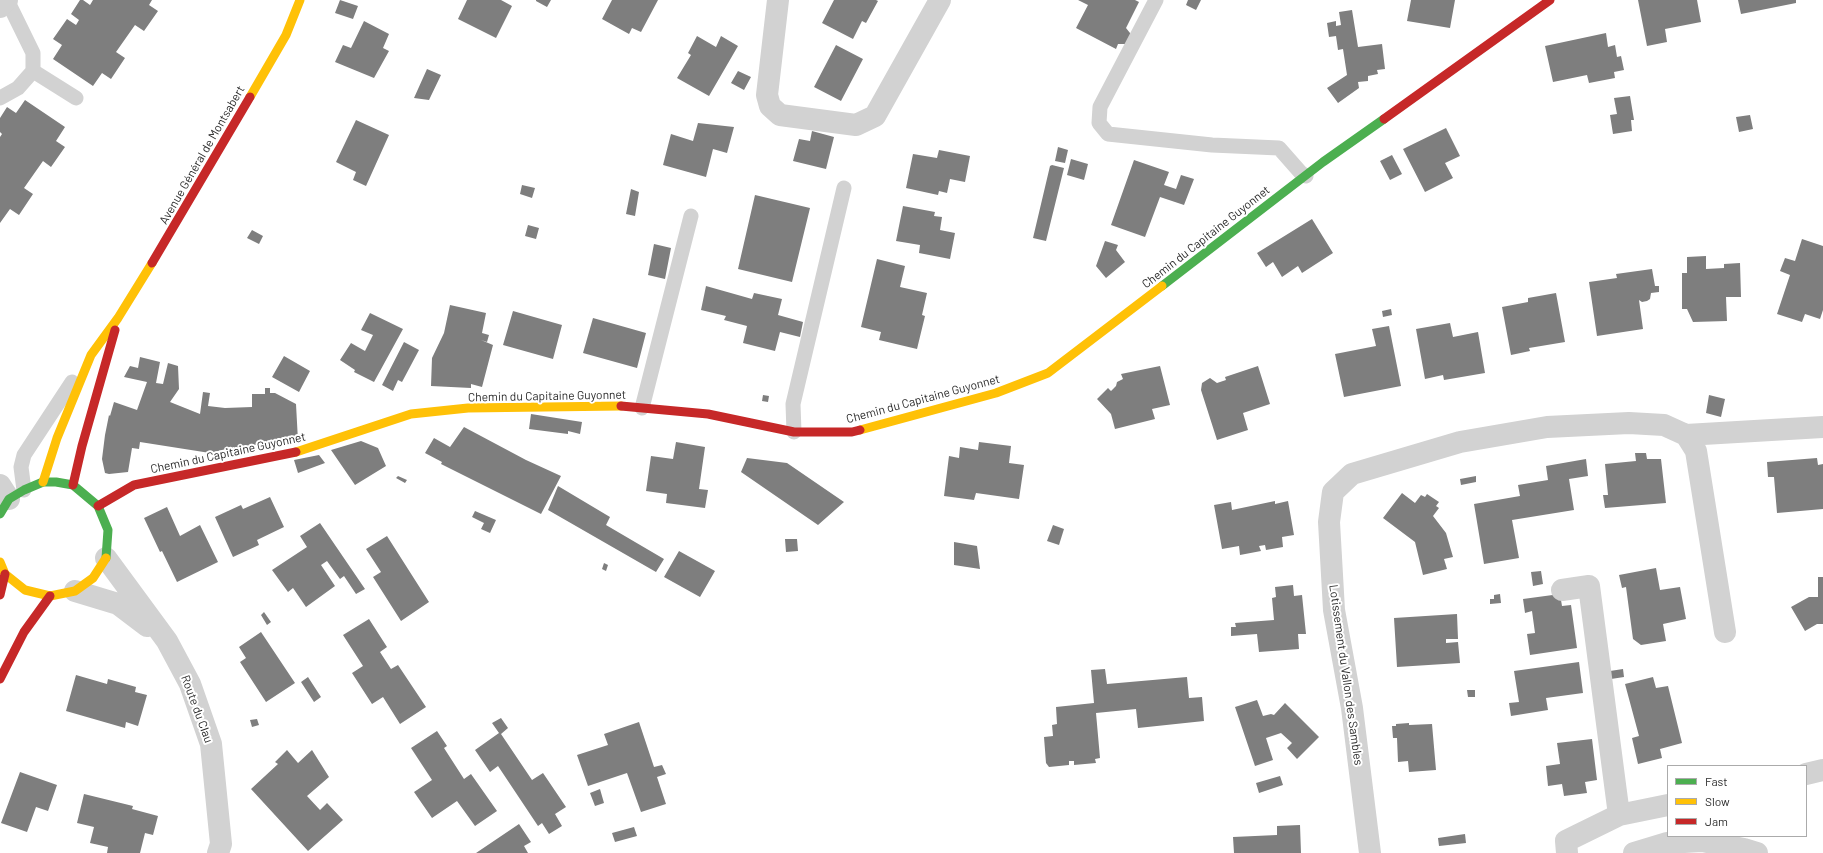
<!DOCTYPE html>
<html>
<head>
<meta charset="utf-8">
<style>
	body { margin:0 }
	#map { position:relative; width:1823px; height:853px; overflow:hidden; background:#fff; font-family:Barlow,sans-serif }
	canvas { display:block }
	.legend { position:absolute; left:1667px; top:765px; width:140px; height:72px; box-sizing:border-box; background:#fff; border:1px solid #ababab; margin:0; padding:5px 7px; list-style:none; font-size:12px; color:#2d2d2d }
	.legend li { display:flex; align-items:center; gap:8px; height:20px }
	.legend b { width:20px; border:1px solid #ababab }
</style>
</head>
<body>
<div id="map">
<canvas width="1823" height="853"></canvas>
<ul class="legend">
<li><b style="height:5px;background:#4caf50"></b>Fast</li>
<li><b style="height:5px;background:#ffc107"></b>Slow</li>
<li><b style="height:5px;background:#c62828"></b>Jam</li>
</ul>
</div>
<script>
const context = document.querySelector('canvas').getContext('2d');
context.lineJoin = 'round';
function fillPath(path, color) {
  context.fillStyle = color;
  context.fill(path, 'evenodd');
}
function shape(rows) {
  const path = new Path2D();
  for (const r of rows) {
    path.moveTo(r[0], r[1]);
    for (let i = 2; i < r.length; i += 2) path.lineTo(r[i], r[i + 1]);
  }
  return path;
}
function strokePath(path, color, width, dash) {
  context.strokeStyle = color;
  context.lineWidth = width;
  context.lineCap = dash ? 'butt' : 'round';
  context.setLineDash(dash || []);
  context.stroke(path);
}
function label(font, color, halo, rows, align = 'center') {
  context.font = font + ' Barlow,sans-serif';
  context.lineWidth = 4;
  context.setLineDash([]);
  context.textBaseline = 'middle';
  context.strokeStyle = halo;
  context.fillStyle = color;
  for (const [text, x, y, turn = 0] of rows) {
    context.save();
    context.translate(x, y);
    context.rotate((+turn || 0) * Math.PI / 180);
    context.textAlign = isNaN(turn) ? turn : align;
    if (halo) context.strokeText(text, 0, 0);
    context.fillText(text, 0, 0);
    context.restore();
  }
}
fillPath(shape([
	[80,0,83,0,90,5,93,0,152,0,149,5,158,11,144,31,135,25,116,52,125,58,111,79,102,73,93,86,53,59,62,45,53,39,67,19,76,25,79,20,71,14],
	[340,0,358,6,353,19,335,13],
	[467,0,501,0,512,6,496,38,458,19],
	[536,0,551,0,547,7,536,1],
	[612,0,658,0,641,32,632,28,629,34,602,19],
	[834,0,876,0,878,1,866,23,862,21,853,39,822,23],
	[1078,0,1135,0,1139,2,1126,28,1130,33,1130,38,1125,44,1118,44,1116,49,1076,28,1088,5],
	[1188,0,1201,0,1196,10,1186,5],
	[1411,0,1455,0,1450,28,1407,21],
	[1638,0,1697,0,1701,22,1665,29,1667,42,1647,46],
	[1738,0,1796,0,1796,3,1741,14],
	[1352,10,1358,47,1382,44,1385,69,1377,70,1378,74,1368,76,1368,81,1358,82,1359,88,1338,103,1327,88,1347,75,1343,49,1338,50,1336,36,1329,37,1327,23,1336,21,1336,26,1341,25,1339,12],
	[364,21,389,34,383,48,389,51,374,78,335,62,343,45,351,48],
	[1606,33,1608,47,1615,45,1617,57,1621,56,1624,70,1614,72,1615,78,1589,83,1587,75,1553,82,1545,46],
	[697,36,716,47,721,36,738,46,709,96,677,78,691,55,688,53],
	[836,45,863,59,841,101,814,87],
	[427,69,441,75,429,100,414,98],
	[738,71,751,77,744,90,731,83],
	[1630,96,1634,120,1631,120,1632,131,1613,134,1610,115,1617,114,1614,98],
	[25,100,65,127,56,141,65,147,51,167,43,161,24,188,33,194,19,215,10,209,0,223,0,137,2,134,0,132,0,118,7,107,16,113],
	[1750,115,1753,129,1739,132,1736,117],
	[356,120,389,135,366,186,353,180,356,172,336,162],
	[698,123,734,127,727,153,713,149,706,177,663,165,671,134,693,141],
	[1446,128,1460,156,1445,163,1453,178,1425,192,1403,149],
	[812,131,834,137,826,169,793,161,799,139,810,141],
	[1058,147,1068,150,1065,163,1055,161],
	[939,150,970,156,965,182,950,179,947,193,939,191,938,195,906,188,913,154,937,158],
	[1392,155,1402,174,1390,180,1380,161],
	[1071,159,1088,164,1084,180,1067,175],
	[1134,160,1169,172,1164,185,1176,189,1181,175,1194,179,1184,205,1160,197,1145,237,1111,225],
	[1052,165,1064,168,1046,241,1033,238,1050,166],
	[522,185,535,188,532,198,520,194],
	[631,189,639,192,635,216,626,214],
	[755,195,810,208,792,282,738,269],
	[903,206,935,212,934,216,942,217,940,230,955,233,950,259,919,253,920,245,896,241],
	[1312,219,1333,253,1302,273,1298,266,1282,277,1273,262,1266,267,1257,253],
	[528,225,539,228,536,239,525,236],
	[252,230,263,236,259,244,247,238],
	[1802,239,1823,246,1823,310,1820,319,1805,314,1802,322,1777,314,1790,275,1780,271,1785,258,1795,261],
	[1105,241,1118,245,1116,250,1125,262,1106,278,1096,266],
	[654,244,671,248,665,279,648,275],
	[1706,256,1706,269,1724,268,1724,264,1740,263,1741,297,1726,297,1727,321,1693,322,1687,309,1682,309,1682,273,1687,273,1687,257],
	[877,259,905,266,900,287,927,293,922,315,925,316,917,349,879,340,881,332,861,327],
	[1652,269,1655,286,1659,286,1659,292,1651,293,1650,299,1647,301,1642,302,1639,300,1643,329,1597,336,1589,282,1617,278,1616,274],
	[706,286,752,299,754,293,782,299,778,315,803,322,800,337,780,332,775,351,743,343,747,326,724,320,726,316,701,310],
	[1556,293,1565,342,1529,348,1530,351,1511,355,1502,307,1528,302,1528,298],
	[450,305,486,313,482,333,489,335,487,342,481,340,493,345,482,387,471,384,471,388,431,386,432,358,444,333],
	[1391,309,1392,315,1383,317,1382,311],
	[513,311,562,325,553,359,503,345],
	[370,313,403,329,374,382,354,372,355,370,340,360,351,343,365,351,373,335,361,330],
	[593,318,646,333,637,368,583,353],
	[1450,323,1453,337,1478,332,1485,373,1444,380,1443,375,1425,379,1416,329],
	[1389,326,1401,386,1344,397,1335,354,1376,346,1372,329],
	[404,342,419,350,402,382,398,380,393,391,382,385],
	[284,356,310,371,299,392,272,377],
	[140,357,160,362,156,383,163,384,168,363,178,366,179,389,170,402,200,414,203,392,210,393,208,406,225,408,252,407,252,394,265,394,265,388,270,388,270,393,275,393,296,404,298,441,286,444,253,445,254,453,235,455,234,447,210,453,140,442,139,449,132,448,128,472,109,474,105,473,102,459,105,435,109,415,110,416,114,402,137,410,147,382,124,377,130,366,138,368],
	[1160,366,1170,405,1152,409,1155,419,1115,429,1111,414,1097,399,1108,388,1111,391,1116,386,1117,382,1123,379,1121,374],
	[1258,366,1270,404,1243,413,1248,430,1217,440,1201,390,1202,383,1210,378,1217,383,1226,380,1225,377],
	[763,395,769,396,768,402,762,401],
	[1709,395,1725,399,1721,417,1706,413],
	[531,414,582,422,580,434,568,431,568,434,529,429],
	[464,427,526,460,561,476,541,514,441,464,442,462,425,453,434,438,450,447],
	[361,441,378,448,386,466,355,485,331,450],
	[676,442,705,447,699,489,708,490,705,508,666,503,667,494,646,491,651,456,673,459],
	[979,442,1011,446,1009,463,1024,465,1019,499,976,493,974,500,944,496,949,456,959,458,960,447,978,450],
	[1635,453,1646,453,1647,459,1661,459,1666,503,1605,508,1603,495,1608,495,1605,464,1636,461],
	[319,455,325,463,298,473,294,460],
	[747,458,787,463,844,502,818,525,741,472],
	[1817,458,1818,465,1823,464,1823,509,1777,513,1774,477,1768,477,1767,462],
	[1586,459,1588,476,1569,479,1574,510,1512,520,1519,558,1484,564,1474,504,1520,496,1518,485,1548,480,1546,466],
	[398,476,407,480,405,483,396,478],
	[1476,476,1476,482,1461,485,1460,479],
	[558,486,610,517,606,525,664,559,656,572,548,510],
	[1402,493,1415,503,1421,495,1425,497,1427,494,1439,502,1436,506,1439,508,1433,516,1446,533,1453,557,1444,559,1447,569,1423,575,1415,542,1383,518],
	[270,497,284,527,257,540,259,545,233,557,215,517,241,505,243,509],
	[1275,501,1275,504,1288,501,1294,535,1282,537,1283,547,1266,550,1265,545,1259,546,1261,551,1240,555,1239,546,1222,549,1214,505,1231,502,1232,510],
	[167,507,180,536,200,525,218,562,177,582,162,551,160,552,144,518],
	[475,511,496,520,490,533,481,529,484,523,472,517],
	[320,523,365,589,356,594,344,576,340,579,327,561,321,565,335,586,306,607,293,588,288,592,272,570,307,547,300,536],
	[1053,525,1064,529,1059,545,1047,541],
	[387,536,429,602,401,621,373,577,381,572,366,549],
	[785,539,797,539,798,551,786,552],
	[954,542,977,546,980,569,954,565],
	[679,551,715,571,700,597,664,577],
	[604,563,608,565,606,571,602,569],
	[1656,568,1660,590,1680,587,1686,619,1663,624,1666,641,1641,645,1633,639,1626,587,1622,588,1619,575],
	[1541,571,1543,584,1533,586,1531,572],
	[1818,577,1823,577,1823,624,1817,624,1805,631,1791,607,1809,597,1818,597],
	[1293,585,1294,596,1302,595,1306,634,1298,634,1299,649,1259,652,1257,634,1231,636,1231,627,1236,627,1235,623,1274,620,1272,598,1276,597,1275,587],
	[1500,594,1501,603,1490,604,1490,599,1494,599,1494,595],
	[1560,594,1562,606,1571,605,1577,648,1530,655,1527,634,1535,633,1532,611,1525,613,1523,599],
	[264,612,271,622,267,625,261,615],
	[1457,614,1458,639,1446,639,1446,643,1458,642,1460,663,1397,667,1394,618],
	[369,619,387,647,380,652,391,669,398,665,426,707,400,724,383,697,372,704,352,673,363,666,343,635],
	[261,632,295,683,266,702,240,662,246,658,239,647],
	[1579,662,1583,693,1546,698,1548,710,1511,716,1509,703,1519,702,1514,671],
	[1105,669,1107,684,1187,677,1189,698,1202,697,1204,721,1138,728,1136,709,1096,713,1100,758,1095,759,1096,763,1074,765,1074,761,1069,761,1069,765,1049,767,1046,763,1044,737,1053,736,1052,725,1057,724,1056,707,1094,703,1091,670],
	[1623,669,1624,677,1611,679,1610,671],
	[76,675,107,684,108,679,136,687,135,692,147,695,138,726,126,722,125,728,66,711],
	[308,677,321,697,314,702,301,682],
	[1653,677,1656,688,1668,686,1682,743,1660,749,1662,758,1638,764,1632,738,1639,736,1625,684],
	[1467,690,1475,690,1475,697,1468,697],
	[1257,700,1263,716,1271,714,1274,715,1285,703,1319,737,1297,759,1287,748,1292,743,1281,733,1266,738,1273,760,1255,766,1235,707],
	[501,718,508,728,501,734,532,780,543,773,566,807,555,814,562,826,549,834,542,823,538,826,498,766,490,772,475,750,499,733,492,723],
	[257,719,259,725,252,727,250,720],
	[639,722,654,767,662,765,666,774,657,777,666,804,641,812,627,773,588,786,577,755,608,745,604,734],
	[1409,723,1409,725,1432,724,1436,770,1409,772,1408,761,1398,762,1397,738,1393,738,1392,726,1396,726,1396,724],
	[437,731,447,746,444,748,464,779,471,774,497,811,475,826,457,801,432,818,414,792,432,780,411,748],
	[1592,739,1597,780,1585,782,1587,793,1564,796,1562,784,1548,786,1546,766,1560,764,1557,743],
	[287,750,298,763,312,750,329,777,307,796,320,810,327,803,343,820,308,851,251,789,278,764,275,762],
	[20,772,57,785,48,811,36,807,27,832,1,823],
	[1280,776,1283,785,1259,793,1256,783],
	[600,789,604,803,595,806,590,793],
	[84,794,133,806,132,809,158,816,153,835,145,833,140,853,107,853,108,847,90,843,94,827,77,823],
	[519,824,531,842,524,846,528,853,476,853],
	[1300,825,1301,853,1234,853,1233,837,1277,835,1277,826],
	[634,827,637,836,615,842,612,833],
	[1465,834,1466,843,1439,846,1438,838]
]), '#7e7e7e');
strokePath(shape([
	[1156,0,1100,107,1099,123,1108,134,1212,145,1279,148,1301,173,1306,176],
	[33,71,76,98],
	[0,98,18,88,33,71,33,53,7,0],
	[642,408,691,216],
	[794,432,793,404,844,188],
	[24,490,21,467,24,455,72,382]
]), '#d2d2d2', 15);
strokePath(shape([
	[778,0,767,95,770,106,780,115,856,125,875,116,940,0],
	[0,7,7,0],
	[1686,435,1823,427],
	[0,485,9,499],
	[106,558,167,641,190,684,211,744,221,844,218,853],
	[1562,590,1589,586,1619,815,1566,841,1567,853],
	[75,591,118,604,147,626],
	[1806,774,1823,770],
	[1619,815,1668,805],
	[1370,853,1352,708,1334,610,1329,522,1333,492,1352,474,1460,442,1547,427,1629,423,1664,425,1686,435,1696,451,1725,632],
	[1634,853,1667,843,1702,841,1744,849,1757,853]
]), '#d2d2d2', 22);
strokePath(shape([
	[1162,286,1323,162,1384,119],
	[0,514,9,499,24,490,43,482,56,482,73,485,98,506,108,530,106,558]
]), '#4caf50', 9);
strokePath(shape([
	[250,97,286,35,300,0],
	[860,430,996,393,1048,373,1162,286],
	[296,452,411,414,468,408,621,406],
	[43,482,57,438,91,355,118,318,152,263],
	[0,562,5,574,25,590,50,596,75,591,93,578,106,558]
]), '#ffc107', 9);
strokePath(shape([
	[1384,119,1550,0],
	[152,263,250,97],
	[621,406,708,414,794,432,852,432,860,430],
	[73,485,82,446,115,330],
	[98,506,134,485,296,452],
	[0,595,5,574],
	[0,679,24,632,50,596]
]), '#c62828', 9);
label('12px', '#2d2d2d', '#fff', [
	["Avenue Général de Montsabert",202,155,-60],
	["Chemin du Capitaine Guyonnet",1206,237,-38],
	["Chemin du Capitaine Guyonnet",547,396,-1],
	["Chemin du Capitaine Guyonnet",923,399,-15],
	["Chemin du Capitaine Guyonnet",228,453,-12],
	["Lotissement du Vallon des Sambles",1346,675,82],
	["Route du Clau",197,709,70]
]);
</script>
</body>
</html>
